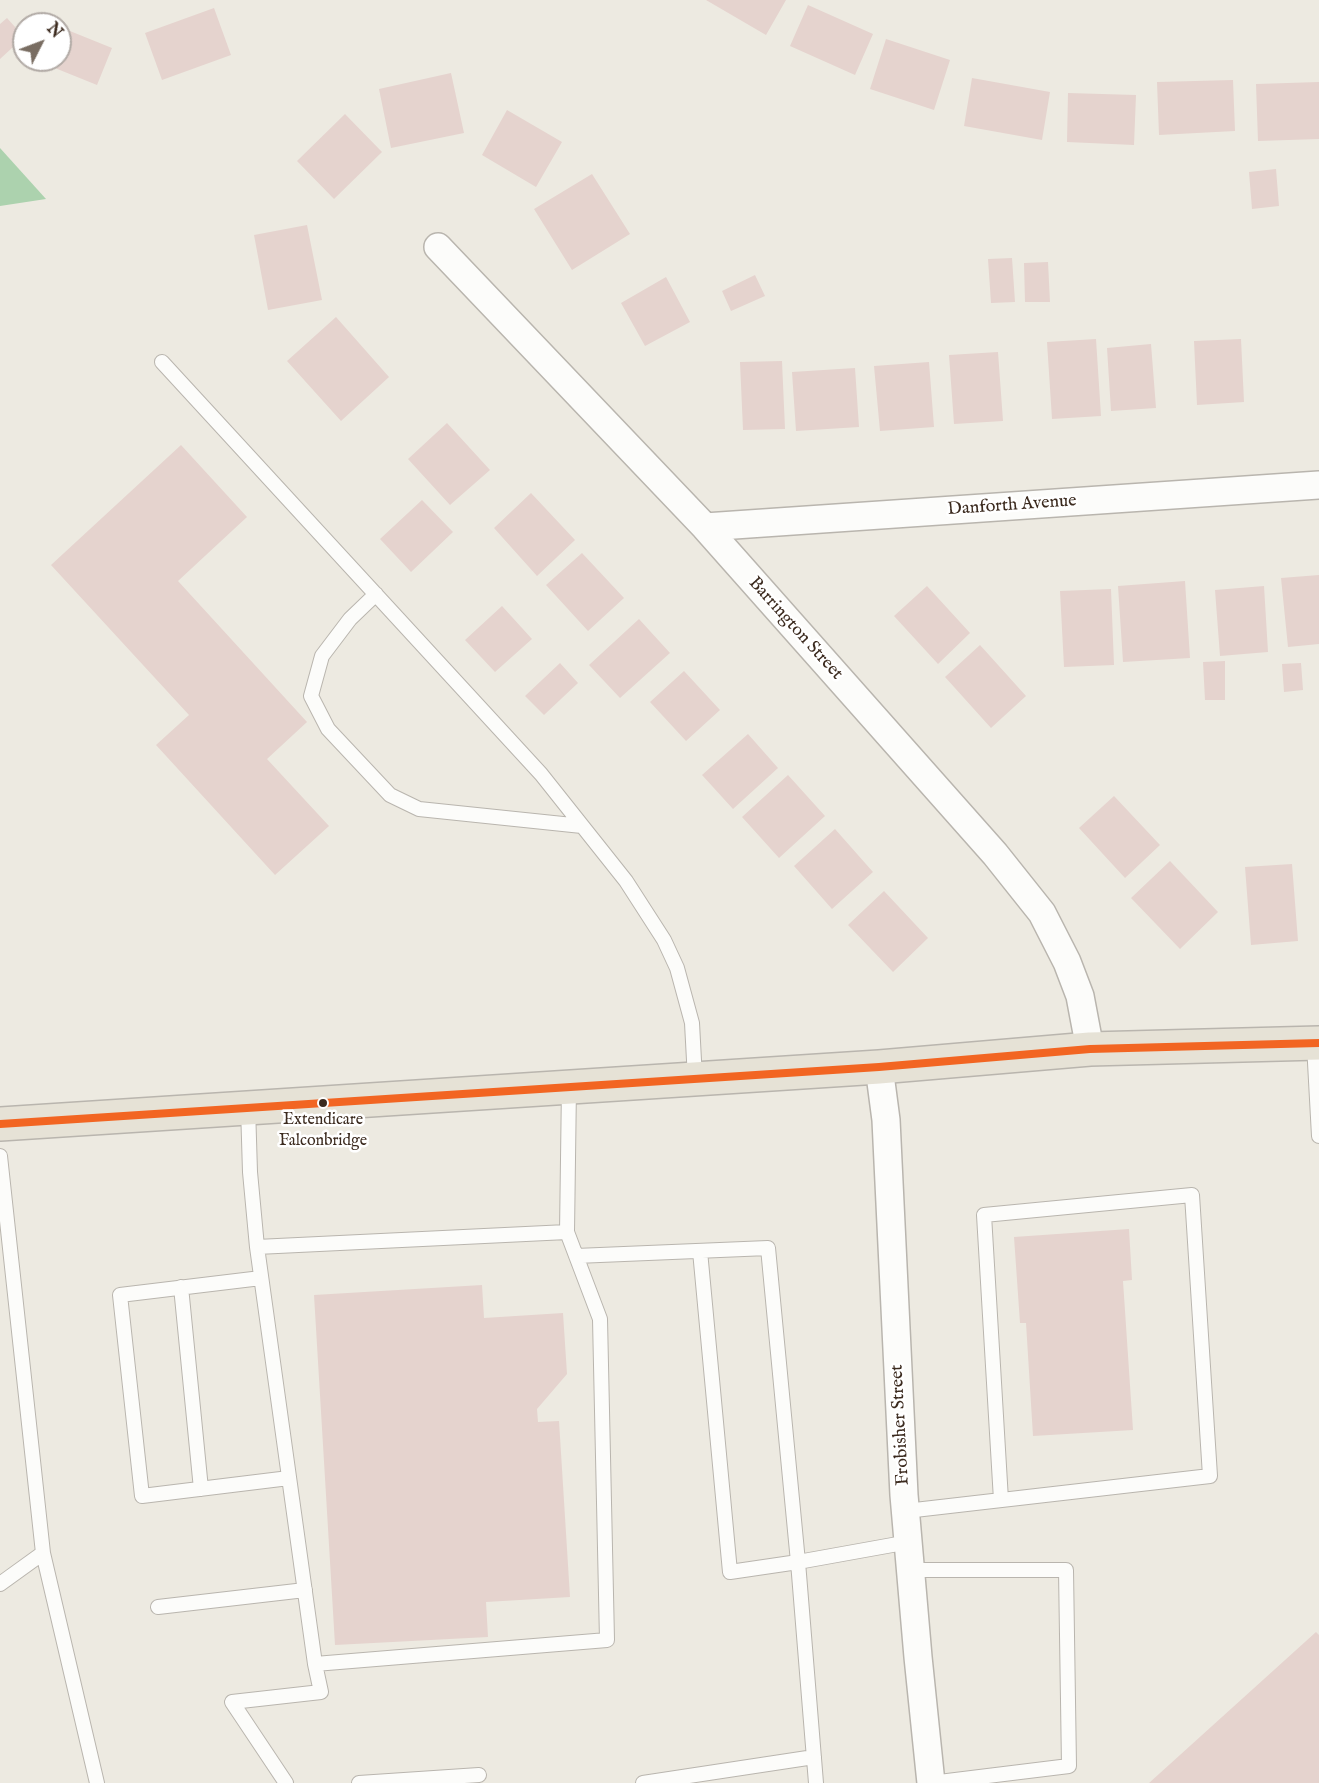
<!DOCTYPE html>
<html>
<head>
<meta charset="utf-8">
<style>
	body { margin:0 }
	#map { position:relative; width:1319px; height:1783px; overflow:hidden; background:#edeae1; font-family:"IM FELL English",serif }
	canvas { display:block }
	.north { position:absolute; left:12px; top:12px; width:60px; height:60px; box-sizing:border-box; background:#fff; border:2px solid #b1aaa5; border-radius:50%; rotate:48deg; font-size:16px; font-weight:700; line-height:24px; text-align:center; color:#3b2a1e }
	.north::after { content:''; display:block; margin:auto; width:21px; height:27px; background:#796d62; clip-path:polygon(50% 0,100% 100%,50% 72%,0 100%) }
</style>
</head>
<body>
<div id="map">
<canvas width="1319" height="1783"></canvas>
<div class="north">N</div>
</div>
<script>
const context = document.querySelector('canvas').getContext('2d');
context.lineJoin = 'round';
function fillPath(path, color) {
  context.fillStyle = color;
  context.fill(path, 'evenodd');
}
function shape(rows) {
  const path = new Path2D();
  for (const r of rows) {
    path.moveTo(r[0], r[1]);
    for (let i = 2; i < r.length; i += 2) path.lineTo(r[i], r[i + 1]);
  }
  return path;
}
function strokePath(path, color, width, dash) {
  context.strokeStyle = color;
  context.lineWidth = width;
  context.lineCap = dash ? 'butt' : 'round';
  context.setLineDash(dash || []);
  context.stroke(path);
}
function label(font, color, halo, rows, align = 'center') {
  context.font = font + ' "IM FELL English",serif';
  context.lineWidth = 5;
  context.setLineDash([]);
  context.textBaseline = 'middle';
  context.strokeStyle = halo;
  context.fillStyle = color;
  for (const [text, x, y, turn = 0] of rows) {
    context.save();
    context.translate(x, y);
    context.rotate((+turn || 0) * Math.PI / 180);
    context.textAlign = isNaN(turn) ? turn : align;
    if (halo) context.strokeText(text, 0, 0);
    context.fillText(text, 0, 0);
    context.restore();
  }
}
fillPath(shape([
	[0,148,46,199,0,206]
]), '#acd2ae');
fillPath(shape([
	[706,0,786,0,766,35],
	[808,5,873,34,855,75,790,46],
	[214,8,231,55,162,80,145,33],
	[7,18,24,37,0,59,0,24],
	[60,27,112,48,97,85,35,60,60,60],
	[886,39,950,60,934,110,870,89],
	[451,73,464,133,391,148,379,89],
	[972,78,1050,92,1042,140,964,126],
	[1233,80,1235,131,1159,135,1157,82],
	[1319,82,1319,139,1258,141,1256,84],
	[1068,93,1136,95,1134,145,1067,142],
	[507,110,562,142,536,187,482,155],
	[345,114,382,152,334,199,297,161],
	[1276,169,1279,206,1252,209,1249,172],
	[592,174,630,234,572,270,534,209],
	[307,225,322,300,268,310,254,235],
	[1012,258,1015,302,991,303,988,259],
	[1048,262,1050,302,1025,302,1024,263],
	[755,275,765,296,731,311,722,291],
	[666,277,690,322,645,346,621,303],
	[336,317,389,377,341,421,287,361],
	[1096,339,1101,416,1052,419,1047,342],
	[1241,339,1244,402,1197,405,1194,341],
	[1151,344,1156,408,1111,411,1107,348],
	[998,352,1003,421,954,424,949,355],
	[782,361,785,429,743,430,740,362],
	[929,362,934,427,880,431,874,366],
	[855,368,859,427,796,431,792,372],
	[447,423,490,470,450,505,408,459],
	[181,445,247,517,178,581,307,722,267,759,329,826,275,875,156,745,189,715,51,565],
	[531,493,575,540,537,576,494,528],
	[422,500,453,532,411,572,380,539],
	[582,553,624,598,588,631,546,585],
	[1319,575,1319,644,1288,647,1281,578],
	[1185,581,1190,658,1123,662,1118,586],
	[927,586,970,633,938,664,894,616],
	[1264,586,1268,652,1220,656,1215,590],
	[1111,589,1114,665,1064,667,1060,591],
	[502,606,532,639,495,672,465,640],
	[639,619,670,653,620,698,589,665],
	[980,645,1026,696,991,728,945,677],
	[1225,661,1225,700,1205,700,1203,662],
	[560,663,578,683,544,715,525,696],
	[1301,663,1303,690,1284,692,1282,664],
	[684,671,720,710,686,741,650,702],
	[748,734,778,768,733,809,702,775],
	[788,775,825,816,779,858,742,817],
	[1114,796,1160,845,1125,878,1079,828],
	[835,829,873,872,832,909,794,866],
	[1170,861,1218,912,1180,949,1131,898],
	[1292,864,1298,941,1251,945,1245,867],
	[884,891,928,938,893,972,848,925],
	[1129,1229,1132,1280,1123,1281,1133,1430,1033,1436,1026,1323,1020,1323,1014,1237],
	[482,1285,484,1318,563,1313,567,1374,537,1409,538,1422,559,1421,570,1597,486,1602,488,1637,335,1645,314,1295],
	[1316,1632,1319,1635,1319,1783,1149,1783]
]), '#e5d3ce');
const service = shape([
	[162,362,541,774,626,881,664,940,677,968,692,1023,695,1079],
	[376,594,350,619,322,656,311,696,328,729,390,795,419,809,582,826],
	[1314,1044,1319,1136],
	[248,1107,250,1172,257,1247,567,1232,569,1086],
	[0,1156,43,1553,0,1584],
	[257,1247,315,1664,607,1640,600,1319,567,1232],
	[700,1251,730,1572,798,1562,816,1783],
	[576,1256,768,1248,798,1562,909,1542],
	[261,1278,120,1295,142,1496,289,1478],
	[181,1287,201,1489],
	[906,1511,1210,1476,1192,1195,984,1215,1001,1500],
	[43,1553,97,1783],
	[911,1570,1066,1570,1069,1766,931,1783],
	[158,1607,305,1590],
	[286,1783,232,1702,321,1692,315,1664],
	[359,1783,479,1775],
	[643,1783,814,1757]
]);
const minor = shape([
	[438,247,705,527,995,854,1042,913,1067,962,1080,996,1090,1049],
	[705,527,1319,485],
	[879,1067,886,1120,904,1495,918,1657,931,1783]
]);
const primary = shape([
	[0,1124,879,1067,1090,1049,1319,1043]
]);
strokePath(service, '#b9b5ae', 16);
strokePath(minor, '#b9b5ae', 30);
strokePath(primary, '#b9b5ae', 36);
strokePath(service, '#fcfcfa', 14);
strokePath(minor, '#fcfcfa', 27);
strokePath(primary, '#e6e2d6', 33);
strokePath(shape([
	[0,1124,879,1067,1090,1049,1319,1043]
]), '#f26522', 8);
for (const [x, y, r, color] of [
	[323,1103,5,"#3b2a1e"]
]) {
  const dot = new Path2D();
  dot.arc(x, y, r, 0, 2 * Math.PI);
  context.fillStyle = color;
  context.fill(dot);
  strokePath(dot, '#fff', 2);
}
label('16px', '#3b2a1e', '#fff', [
	["Extendicare",323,1121],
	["Falconbridge",323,1142]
]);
label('18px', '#3b2a1e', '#fff', [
	["Danforth Avenue",1012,506,-4],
	["Barrington Street",795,629,48],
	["Frobisher Street",901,1425,-93]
]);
</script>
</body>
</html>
